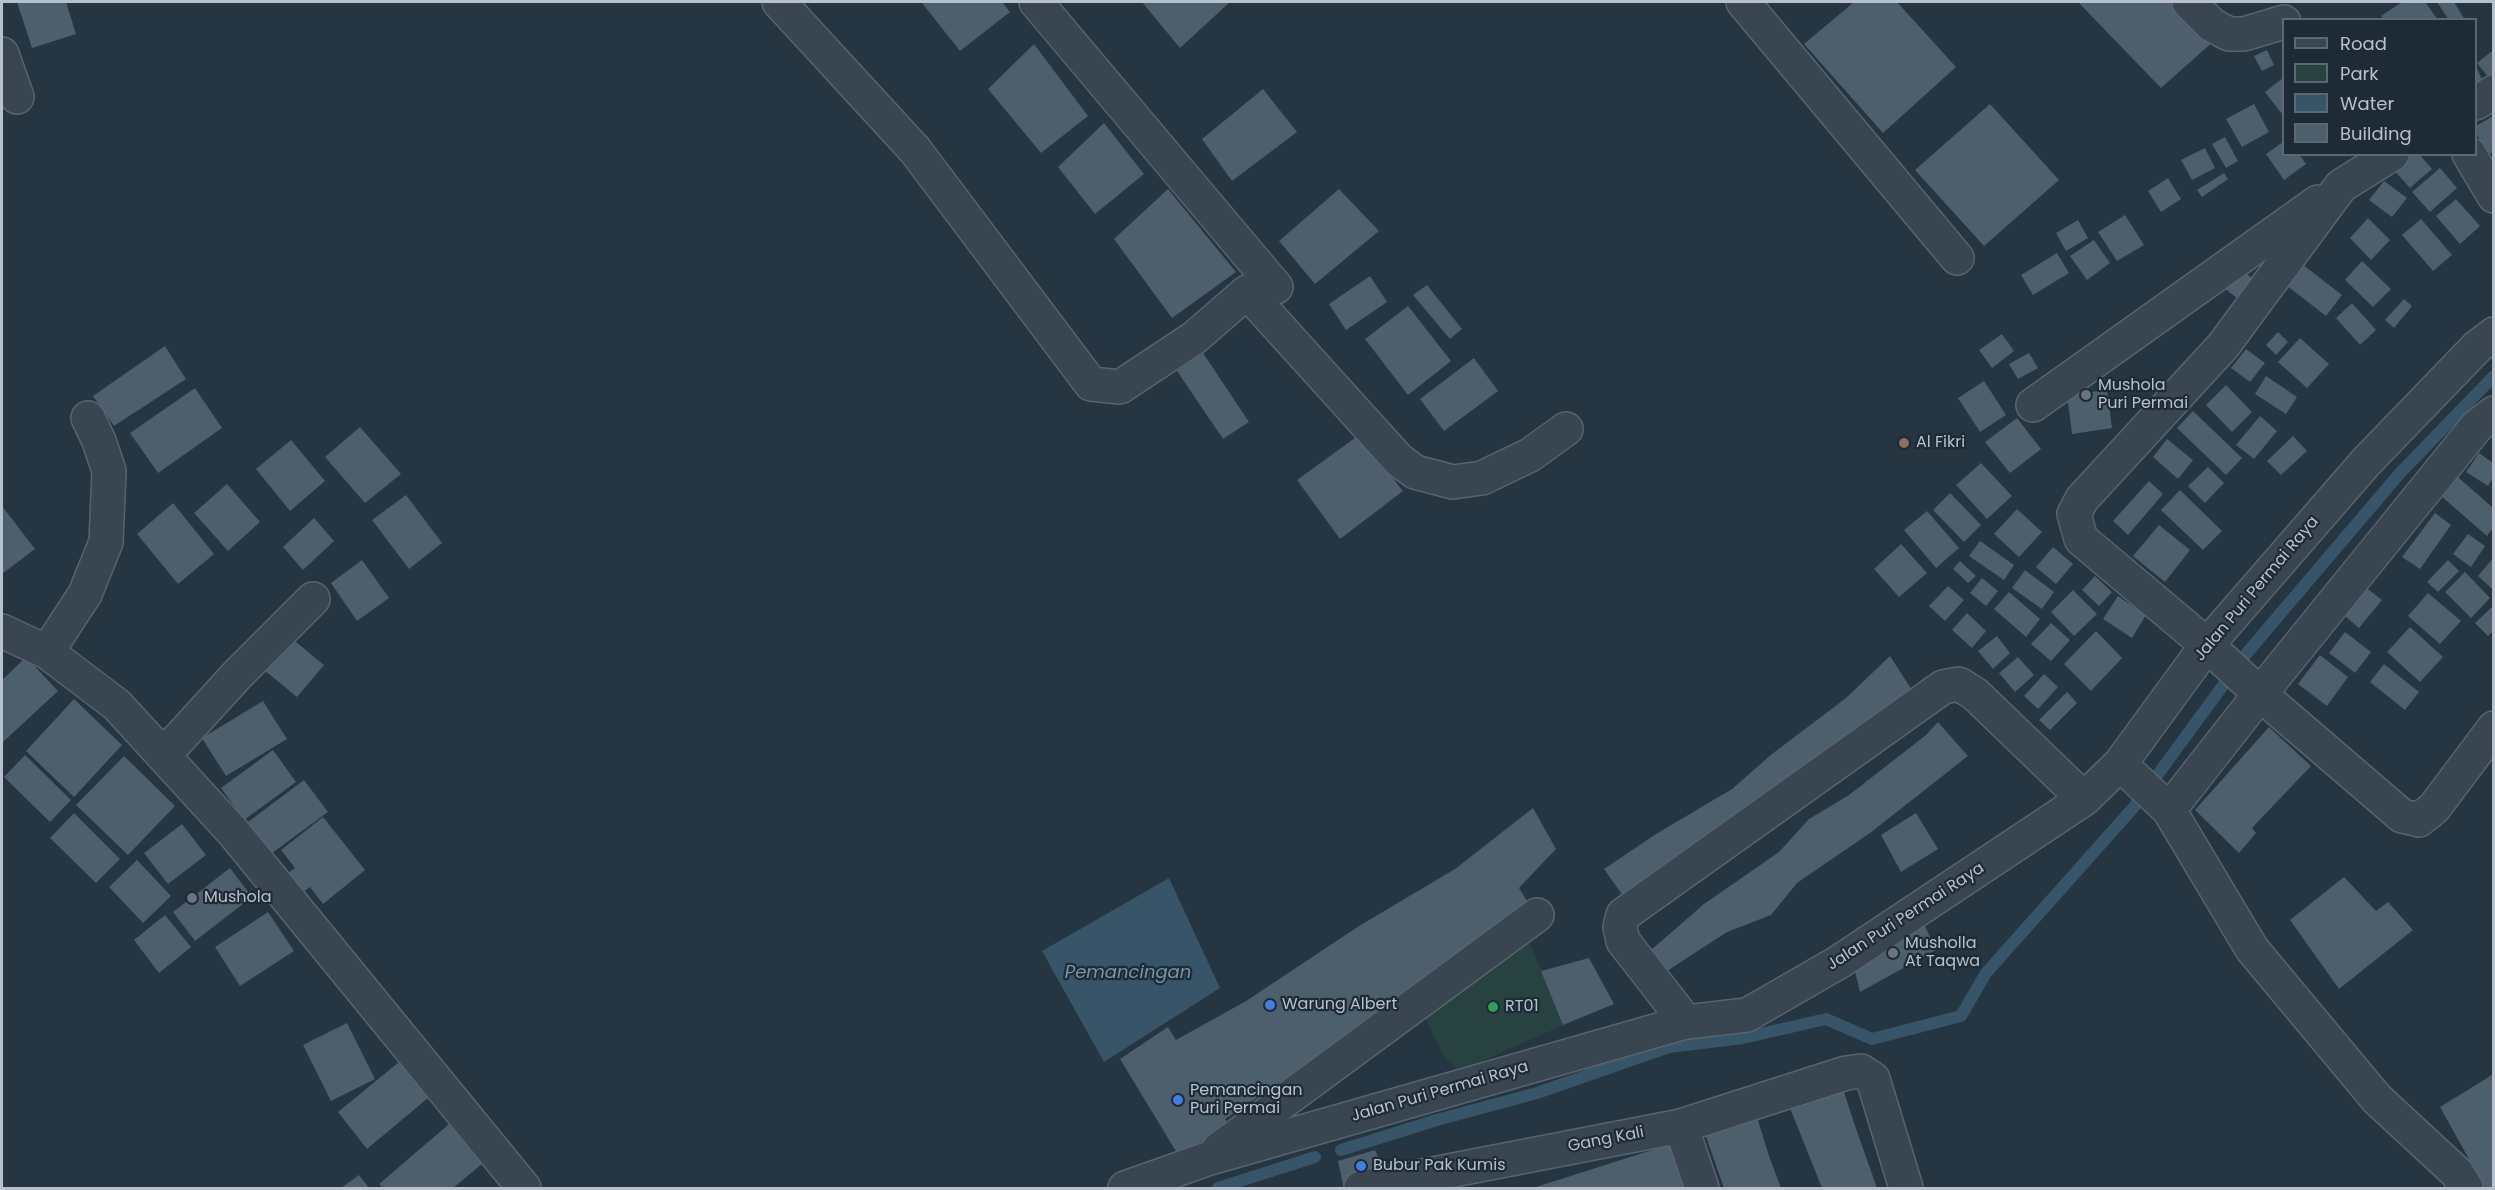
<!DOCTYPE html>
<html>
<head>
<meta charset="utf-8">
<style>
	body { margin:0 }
	#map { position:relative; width:2495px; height:1190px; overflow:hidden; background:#253541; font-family:Poppins,sans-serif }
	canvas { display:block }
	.frame { position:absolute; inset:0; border:3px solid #b6c1cb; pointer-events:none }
	.legend { position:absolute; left:2282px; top:18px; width:195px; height:138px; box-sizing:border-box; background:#1e2b36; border:2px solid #5b6772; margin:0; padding:8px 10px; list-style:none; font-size:18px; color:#b6c1cb }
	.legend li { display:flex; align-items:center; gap:12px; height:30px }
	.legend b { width:30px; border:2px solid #5b6772 }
</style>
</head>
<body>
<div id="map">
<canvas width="2495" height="1190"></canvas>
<div class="frame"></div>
<ul class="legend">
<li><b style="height:8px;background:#394651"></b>Road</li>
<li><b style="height:16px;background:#274241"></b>Park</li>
<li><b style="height:16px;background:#385469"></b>Water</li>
<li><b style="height:16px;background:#4d5f6c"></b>Building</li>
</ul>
</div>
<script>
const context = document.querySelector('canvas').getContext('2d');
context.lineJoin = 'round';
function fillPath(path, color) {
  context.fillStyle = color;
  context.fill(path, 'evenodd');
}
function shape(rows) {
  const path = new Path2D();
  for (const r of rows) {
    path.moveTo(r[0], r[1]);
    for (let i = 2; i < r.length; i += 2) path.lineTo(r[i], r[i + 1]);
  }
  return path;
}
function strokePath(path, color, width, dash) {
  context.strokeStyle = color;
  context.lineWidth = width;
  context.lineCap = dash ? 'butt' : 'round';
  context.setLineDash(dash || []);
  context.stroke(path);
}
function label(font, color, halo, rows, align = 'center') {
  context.font = font + ' Poppins,sans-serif';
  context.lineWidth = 4.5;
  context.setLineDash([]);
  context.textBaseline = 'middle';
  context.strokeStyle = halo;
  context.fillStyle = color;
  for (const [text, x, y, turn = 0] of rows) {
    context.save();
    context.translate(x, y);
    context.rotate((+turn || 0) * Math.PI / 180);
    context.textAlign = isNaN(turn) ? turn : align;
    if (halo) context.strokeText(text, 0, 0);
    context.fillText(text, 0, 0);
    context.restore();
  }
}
fillPath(shape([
	[1525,932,1564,1025,1460,1071,1446,1060,1425,1018,1435,997]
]), '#274241');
fillPath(shape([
	[1169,878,1220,988,1104,1062,1042,951]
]), '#385469');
strokePath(shape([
	[1341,1150,1437,1120,1537,1093,1669,1047,1743,1038,1826,1019,1872,1039,1961,1016,1986,973,2134,807,2246,654,2400,473,2494,376],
	[1218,1188,1315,1157]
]), '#385469', 12);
fillPath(shape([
	[17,2,66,2,76,34,32,48],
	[924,2,1002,2,1010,12,960,51,922,3],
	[1142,2,1230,2,1180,48],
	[1854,2,1897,2,1956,67,1883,133,1804,44],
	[2078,2,2177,2,2215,40,2161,88],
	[2402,2,2425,2,2438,20,2384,20,2381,16],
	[2437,2,2454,2,2465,20,2449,20],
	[1034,44,1088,116,1041,153,988,89],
	[2267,50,2274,65,2262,71,2254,56],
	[2492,51,2493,74,2489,78,2477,63],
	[2476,66,2484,84,2476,88],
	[2283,78,2283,111,2281,113,2265,92],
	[1263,89,1297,132,1232,181,1202,139],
	[1990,104,2059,180,1984,246,1915,170],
	[2254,104,2269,132,2242,147,2226,119],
	[2493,116,2493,152,2488,155,2476,133,2476,126],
	[1104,123,1144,174,1095,214,1058,167],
	[2225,137,2238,161,2226,168,2212,144],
	[2283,142,2283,154,2299,154,2306,164,2284,180,2266,154],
	[2205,148,2215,168,2192,180,2181,160],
	[2405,154,2419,154,2432,169,2410,188,2391,167],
	[2440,168,2457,188,2430,212,2412,192],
	[2224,173,2228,179,2202,197,2197,190],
	[2168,178,2181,199,2161,212,2148,191],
	[2384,181,2407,198,2392,217,2369,200],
	[1168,189,1236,272,1172,318,1114,239],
	[1339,189,1379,231,1315,284,1279,241],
	[2456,199,2480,226,2460,244,2436,216],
	[2125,215,2144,245,2117,261,2098,232],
	[2368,218,2390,240,2371,260,2350,238],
	[2421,219,2452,255,2433,271,2402,235],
	[2078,220,2088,238,2066,251,2056,233],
	[2094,240,2110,263,2087,280,2070,256],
	[2057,253,2069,273,2033,295,2021,275],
	[2362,261,2391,289,2373,307,2345,280],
	[2302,264,2342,295,2326,316,2286,285],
	[2241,269,2260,285,2245,304,2225,289],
	[1370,276,1387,302,1346,330,1329,304],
	[1427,285,1462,329,1450,339,1413,295],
	[2404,299,2412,306,2394,328,2385,320],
	[2352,303,2376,330,2360,345,2336,318],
	[1408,306,1451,361,1408,395,1365,339],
	[2278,332,2288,342,2276,355,2266,345],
	[2002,334,2014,351,1992,368,1979,350],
	[2300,338,2329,364,2307,388,2278,362],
	[165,346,186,379,114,426,93,396],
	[2246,349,2265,363,2250,382,2231,368],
	[1203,353,1249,422,1223,439,1177,371],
	[2029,353,2038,368,2018,379,2009,364],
	[1474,358,1498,391,1444,431,1420,399],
	[2266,376,2297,397,2286,414,2255,394],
	[1984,381,2006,415,1980,432,1958,398],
	[2226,385,2252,412,2232,432,2206,405],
	[195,388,222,428,158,473,130,433],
	[2107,390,2112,428,2072,434,2067,395],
	[2193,411,2242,458,2226,475,2177,428],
	[2260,416,2277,431,2254,459,2236,445],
	[2017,418,2041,449,2010,473,1985,442],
	[360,427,401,474,365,503,325,457],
	[1359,435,1403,491,1340,539,1297,480],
	[2293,436,2307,451,2281,475,2267,461],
	[2167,439,2193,460,2178,479,2153,457],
	[291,440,325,481,290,511,256,469],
	[2479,453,2493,463,2493,478,2488,486,2466,472],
	[1981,463,2012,496,1987,519,1956,485],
	[2208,467,2224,483,2205,503,2188,486],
	[2450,470,2493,508,2493,528,2487,536,2433,489],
	[2149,481,2163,494,2128,535,2113,521],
	[227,484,260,522,228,551,194,513],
	[2180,490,2222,531,2203,550,2161,510],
	[1950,493,1981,525,1964,542,1933,510],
	[406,495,442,543,409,569,372,520],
	[173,503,214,554,178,584,137,534],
	[2,506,35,549,2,574],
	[2017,509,2042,532,2019,557,1994,534],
	[1927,511,1959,548,1936,568,1904,530],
	[2435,513,2451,525,2420,569,2402,557],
	[314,518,334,541,303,570,283,547],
	[2159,525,2190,550,2165,582,2133,556],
	[2468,534,2485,546,2471,567,2453,554],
	[1980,541,2014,565,2004,580,1969,556],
	[1901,544,1927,573,1899,597,1874,569],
	[2053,547,2073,564,2056,584,2036,567],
	[2493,558,2493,590,2478,576],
	[362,560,389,598,357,621,331,583],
	[2448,560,2459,571,2438,592,2427,582],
	[1960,561,1976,576,1968,583,1953,569],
	[2025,570,2054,592,2042,609,2012,588],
	[2465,572,2490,598,2471,618,2445,592],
	[2095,576,2112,592,2099,606,2082,590],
	[1982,578,1998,591,1986,606,1970,593],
	[2360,583,2382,600,2359,628,2338,610],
	[1948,586,1964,600,1945,621,1929,606],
	[2073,590,2097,614,2074,636,2051,612],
	[2009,592,2040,619,2026,637,1994,609],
	[2428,593,2461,621,2440,644,2408,616],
	[2118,596,2146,615,2132,638,2103,619],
	[2493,606,2493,631,2488,636,2475,623],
	[1967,613,1986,631,1972,648,1952,630],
	[2051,623,2070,640,2051,661,2031,644],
	[2410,627,2443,657,2420,682,2387,652],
	[2096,631,2122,658,2091,691,2064,664],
	[2345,632,2371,652,2355,673,2329,653],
	[285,633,324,665,297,697,258,665],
	[1997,636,2010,653,1993,669,1978,651],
	[2320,655,2348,677,2327,706,2298,684],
	[1890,656,1917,698,1628,903,1604,869,1656,834,1732,789,1772,754,1846,698],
	[26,657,58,691,3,742,2,680],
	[2018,657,2034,675,2015,692,1999,673],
	[2384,664,2419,692,2405,710,2370,682],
	[2044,674,2058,687,2038,709,2024,696],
	[2067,692,2077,703,2050,730,2039,720],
	[74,699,122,745,74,797,26,751],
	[263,701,287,739,226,776,202,738],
	[1938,722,1968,756,1870,833,1797,883,1771,915,1727,932,1667,971,1651,950,1704,904,1779,852,1809,819,1849,795,1926,735],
	[2269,727,2311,766,2252,828,2256,833,2239,853,2195,810],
	[273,750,296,782,244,820,221,788],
	[25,755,71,800,50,822,4,777],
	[124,756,175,806,128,855,76,805],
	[304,780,328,812,268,856,244,825],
	[1533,808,1556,849,1519,888,1533,911,1225,1119,1231,1128,1177,1153,1120,1059,1168,1027,1176,1040,1246,1001,1359,926,1455,869],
	[74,813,120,859,96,883,50,838],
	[1916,813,1938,849,1901,872,1881,835],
	[323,817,365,870,323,904,310,887,302,893,288,873,295,868,281,850],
	[182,824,206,855,168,884,144,853],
	[137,860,171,896,143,923,109,887],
	[230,868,252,897,195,941,173,912],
	[2344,877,2376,911,2388,902,2413,930,2339,989,2290,920],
	[268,912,294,951,240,986,215,947],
	[1919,913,1936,950,1860,992,1851,955],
	[165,915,191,947,159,973,134,940],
	[1589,958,1614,1004,1563,1025,1541,971],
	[347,1023,375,1079,331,1101,303,1045],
	[399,1062,428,1098,367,1149,338,1112],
	[1836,1067,1854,1123,1877,1188,1822,1188,1780,1083],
	[2492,1075,2493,1188,2485,1188,2440,1107],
	[1749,1091,1769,1156,1781,1188,1724,1188,1697,1111],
	[449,1124,482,1164,453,1188,383,1188,379,1184],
	[1674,1143,1689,1188,1533,1188],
	[1375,1150,1385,1172,1343,1185,1338,1161],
	[359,1175,369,1188,341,1188]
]), '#4d5f6c');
const minor = shape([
	[779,2,915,150,1091,384,1120,387,1194,338,1247,292,1399,460,1415,472,1453,482,1482,478,1530,455,1566,429],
	[1036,2,1276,287],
	[1743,2,1957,258],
	[2189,2,2212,25,2229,34,2244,34,2284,22],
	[2,54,17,97],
	[2476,103,2494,92],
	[2469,154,2494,196],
	[2033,405,2318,202],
	[2494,413,2477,426,2260,694,2402,816,2419,820,2434,808,2494,728],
	[2,631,47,652,117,705,234,833,524,1188],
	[47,652,85,594,106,542,109,471,99,441,88,418],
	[164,755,238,674,313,599],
	[2120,764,2169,810,2252,949,2377,1099,2457,1173,2466,1188],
	[2169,810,2260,694,2207,645,2081,539,2074,514,2082,499,2223,346,2341,186,2392,154],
	[1686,1022,1623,941,1620,927,1623,915,1943,687,1959,684,1975,694,2084,799],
	[1681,1126,1702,1188],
	[1219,1149,1537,915],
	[1125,1188,1207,1159,1686,1022,1747,1015,1839,962,2084,799,2120,764,2207,645,2366,462,2477,347,2494,334],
	[1361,1188,1681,1126,1846,1073,1861,1071,1873,1079,1906,1188]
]);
strokePath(minor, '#57646e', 36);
strokePath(minor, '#394651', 33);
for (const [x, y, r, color] of [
	[2086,395,6,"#6b7280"],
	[1904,443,6,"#8d6e63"],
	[192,898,6,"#6b7280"],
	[1893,953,6,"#6b7280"],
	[1270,1005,6,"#3f7fe0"],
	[1493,1007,6,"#2e9e5b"],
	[1178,1100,6,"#3f7fe0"],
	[1361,1166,6,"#3f7fe0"]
]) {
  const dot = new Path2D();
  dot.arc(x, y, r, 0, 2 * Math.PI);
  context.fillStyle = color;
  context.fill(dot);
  strokePath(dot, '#1e2b36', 2);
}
label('16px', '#b6c1cb', '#1e2b36', [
	["Mushola",2098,386],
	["Puri Permai",2098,404],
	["Al Fikri",1916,443],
	["Mushola",204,898],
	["Musholla",1905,944],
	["At Taqwa",1905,962],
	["Warung Albert",1282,1005],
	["RT01",1505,1007],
	["Pemancingan",1190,1091],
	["Puri Permai",1190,1109],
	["Bubur Pak Kumis",1373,1166]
], 'left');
label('16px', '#b6c1cb', '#1e2b36', [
	["Jalan Puri Permai Raya",2257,589,-50],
	["Jalan Puri Permai Raya",1906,917,-33],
	["Jalan Puri Permai Raya",1440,1092,-16],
	["Gang Kali",1606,1140,-11]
]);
label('italic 18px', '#7596af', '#1e2b36', [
	["Pemancingan",1128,973]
]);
</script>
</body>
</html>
